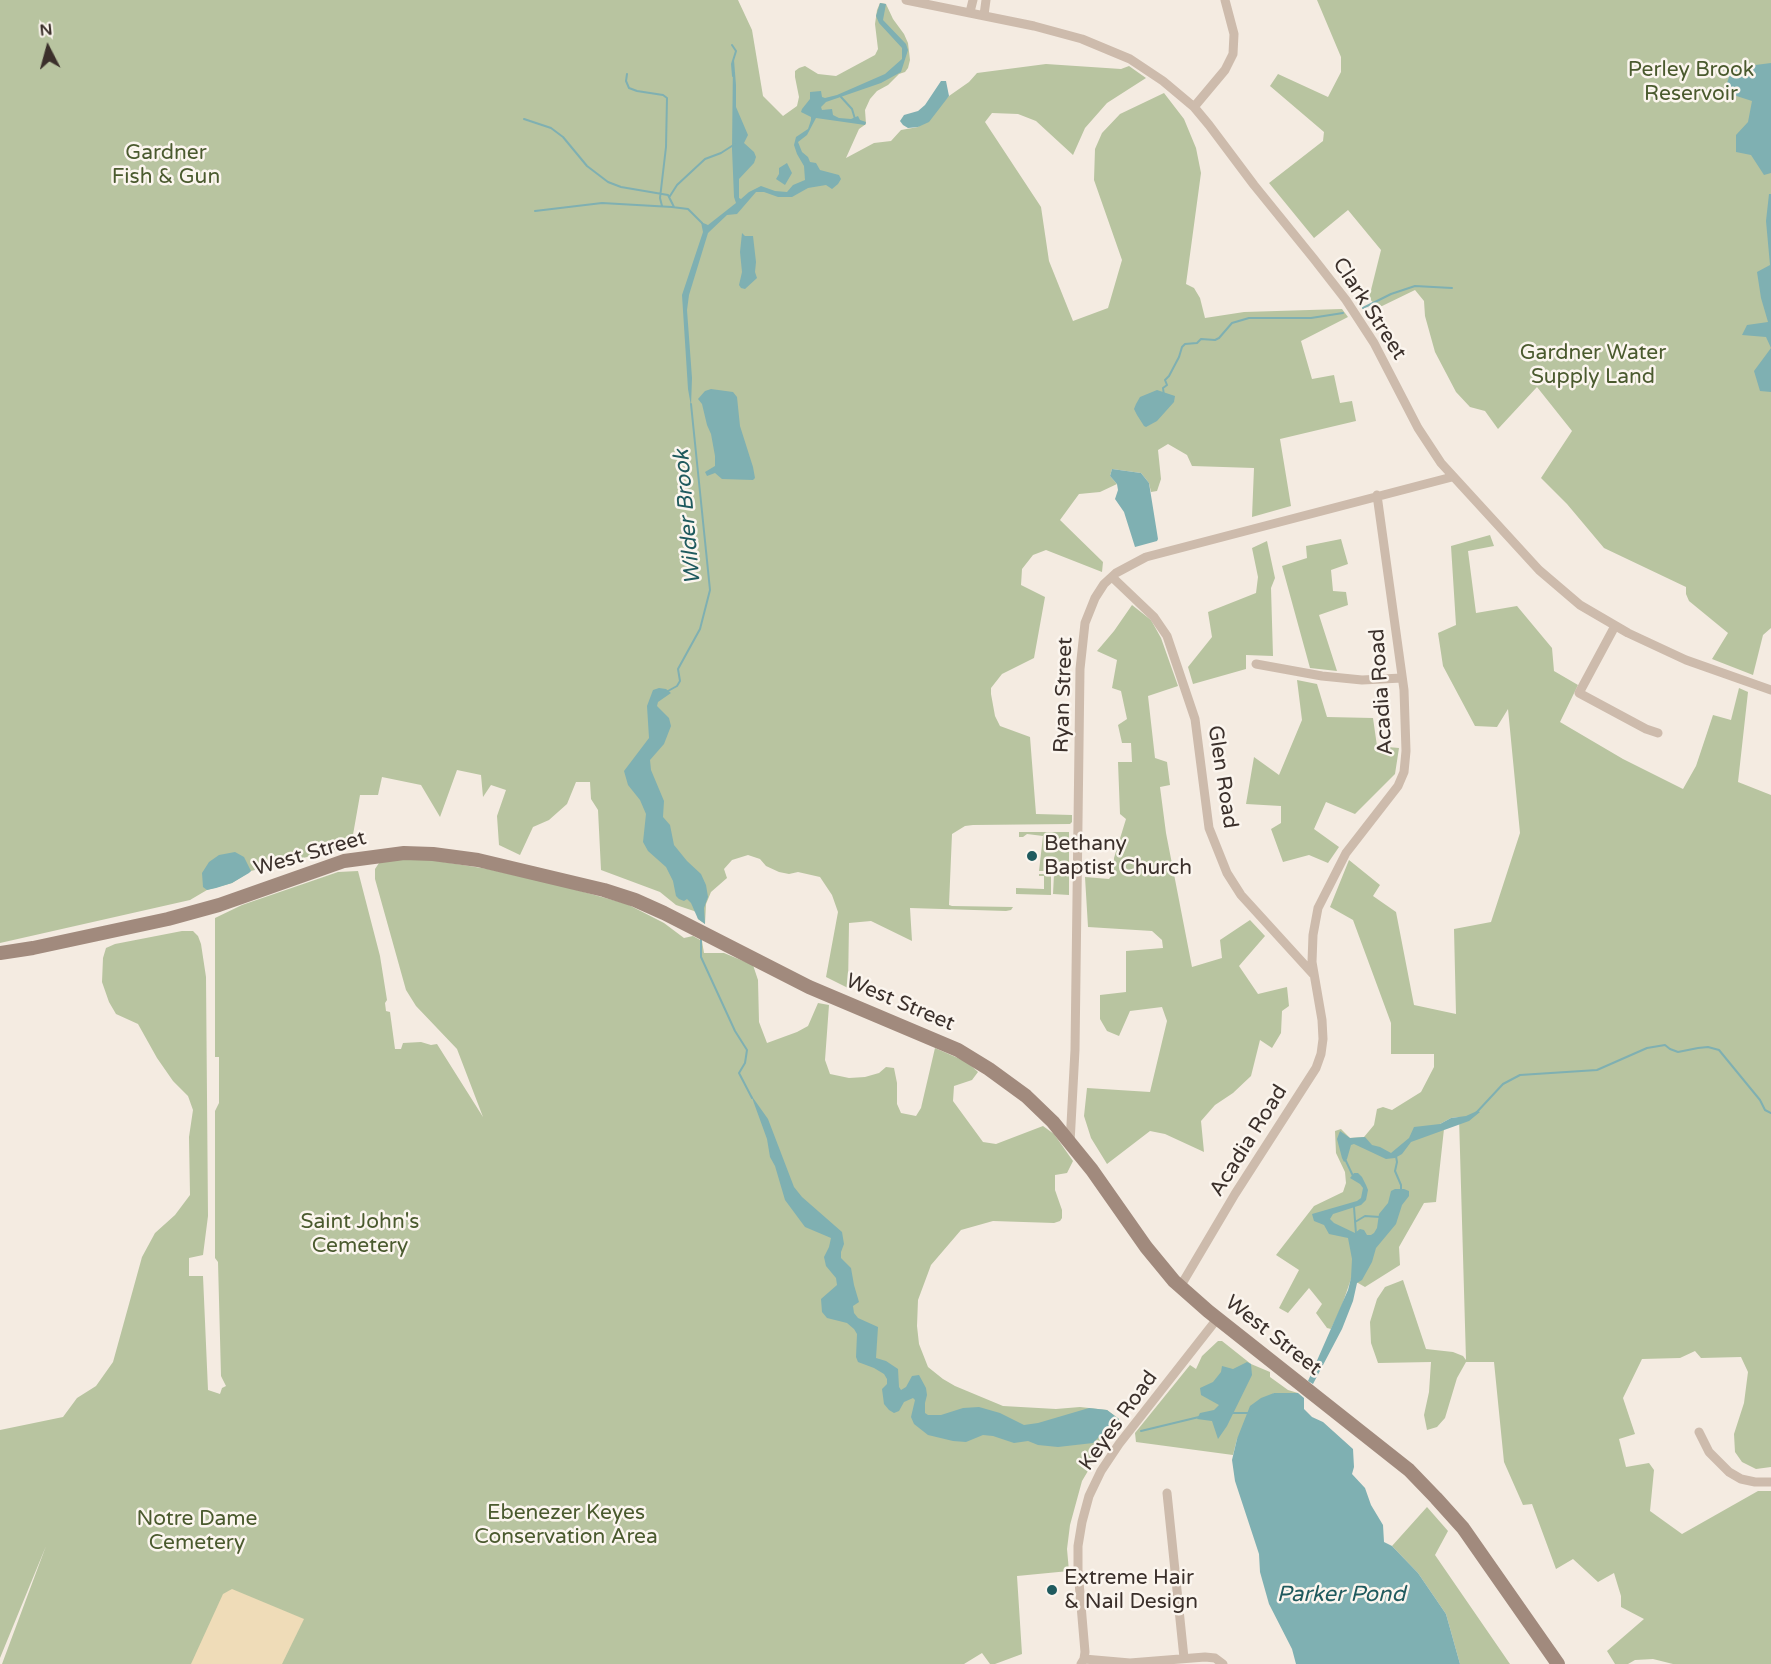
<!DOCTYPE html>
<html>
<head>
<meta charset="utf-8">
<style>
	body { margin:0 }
	#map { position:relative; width:1771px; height:1664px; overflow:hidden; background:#f4ebe1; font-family:"Varela Round",sans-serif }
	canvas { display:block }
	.north { position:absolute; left:18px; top:18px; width:60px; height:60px; -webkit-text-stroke:4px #fbf5ee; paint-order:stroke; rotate:354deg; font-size:16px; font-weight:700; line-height:24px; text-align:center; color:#3b302b }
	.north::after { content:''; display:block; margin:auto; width:21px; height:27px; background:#3b302b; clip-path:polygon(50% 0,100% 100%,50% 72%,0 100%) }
</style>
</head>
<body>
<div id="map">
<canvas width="1771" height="1664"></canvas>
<div class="north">N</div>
</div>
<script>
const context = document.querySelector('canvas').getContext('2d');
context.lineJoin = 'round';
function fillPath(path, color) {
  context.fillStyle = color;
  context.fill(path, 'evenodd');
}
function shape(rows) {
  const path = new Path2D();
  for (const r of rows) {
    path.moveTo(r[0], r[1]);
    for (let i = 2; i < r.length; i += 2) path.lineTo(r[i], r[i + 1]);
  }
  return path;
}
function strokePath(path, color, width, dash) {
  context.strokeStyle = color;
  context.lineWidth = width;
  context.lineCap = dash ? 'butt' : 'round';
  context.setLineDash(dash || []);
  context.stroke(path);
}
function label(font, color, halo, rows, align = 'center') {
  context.font = font + ' "Varela Round",sans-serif';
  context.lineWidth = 5;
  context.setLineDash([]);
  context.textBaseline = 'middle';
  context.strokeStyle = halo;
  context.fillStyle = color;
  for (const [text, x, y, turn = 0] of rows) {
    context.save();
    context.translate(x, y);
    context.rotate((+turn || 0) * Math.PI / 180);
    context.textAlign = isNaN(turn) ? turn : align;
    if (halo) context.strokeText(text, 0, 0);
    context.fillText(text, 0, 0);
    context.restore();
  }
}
fillPath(shape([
	[0,0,738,0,752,30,763,96,783,116,797,106,799,97,795,77,795,71,799,68,805,66,818,74,836,76,875,55,878,49,875,24,877,10,880,3,886,4,893,19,904,34,908,43,910,60,908,68,905,72,899,74,888,85,877,91,870,99,865,110,866,124,859,129,846,158,874,143,891,141,901,130,918,127,949,96,969,82,977,73,1046,64,1121,69,1129,66,1146,78,1107,103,1085,128,1073,155,1036,121,1018,114,992,113,985,122,1041,207,1049,261,1073,321,1108,308,1122,260,1094,180,1095,149,1102,133,1120,114,1164,93,1184,119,1196,148,1201,173,1186,284,1194,288,1200,298,1205,318,1244,312,1342,309,1348,317,1301,341,1312,379,1334,375,1340,403,1352,401,1356,421,1280,439,1291,506,1252,517,1254,468,1192,466,1187,455,1168,444,1158,450,1161,479,1157,491,1151,492,1149,483,1141,473,1112,469,1110,476,1117,484,1100,492,1079,494,1060,520,1103,562,1102,572,1046,550,1033,555,1022,569,1021,585,1045,597,1034,658,1002,674,991,688,991,694,995,716,1000,726,1030,737,1036,814,1072,815,1072,822,1070,824,973,825,965,826,952,834,949,905,952,906,1013,907,1011,910,1006,911,910,908,912,941,871,921,849,923,848,988,826,977,838,912,832,895,820,877,798,872,789,874,779,872,766,866,760,859,748,855,732,860,724,869,727,878,711,892,706,904,705,924,698,919,697,913,694,911,676,905,660,892,601,870,598,810,591,799,590,782,576,782,567,804,549,820,533,827,520,855,499,845,497,816,506,790,491,785,483,797,481,775,457,770,440,817,421,785,382,777,378,795,360,795,351,846,251,871,232,883,207,890,190,900,0,943],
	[1317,0,1771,0,1771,628,1763,635,1753,675,1712,659,1728,633,1689,601,1686,594,1686,587,1604,548,1567,504,1541,478,1572,431,1537,387,1498,429,1485,411,1470,407,1456,392,1435,352,1425,316,1424,301,1415,290,1378,308,1369,298,1381,250,1348,210,1314,238,1269,183,1323,141,1324,132,1270,86,1278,74,1328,97,1341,72,1341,57],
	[1490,535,1494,546,1468,551,1476,613,1517,606,1552,648,1554,671,1578,685,1560,722,1623,759,1683,789,1696,766,1713,715,1731,720,1739,688,1748,692,1738,782,1771,795,1771,1467,1756,1469,1742,1462,1735,1452,1734,1434,1744,1403,1748,1372,1741,1357,1701,1358,1695,1351,1680,1358,1642,1359,1623,1398,1635,1434,1619,1439,1626,1467,1649,1463,1654,1470,1650,1511,1682,1534,1758,1491,1771,1491,1771,1664,1673,1664,1653,1659,1635,1660,1628,1664,1615,1664,1607,1651,1644,1619,1621,1607,1621,1596,1614,1573,1598,1582,1573,1559,1556,1569,1532,1504,1523,1505,1504,1462,1494,1362,1466,1362,1457,1378,1445,1418,1437,1427,1427,1430,1424,1415,1429,1392,1431,1362,1378,1363,1371,1343,1370,1322,1377,1299,1385,1287,1403,1280,1426,1349,1453,1352,1463,1356,1466,1360,1459,1117,1451,1118,1440,1124,1439,1130,1444,1129,1436,1202,1424,1203,1399,1247,1400,1265,1365,1287,1351,1279,1341,1308,1331,1329,1327,1328,1316,1313,1322,1304,1309,1288,1288,1313,1279,1308,1299,1270,1276,1255,1314,1206,1343,1192,1346,1183,1345,1172,1336,1153,1335,1131,1341,1129,1350,1138,1364,1137,1374,1125,1377,1109,1383,1107,1392,1110,1421,1092,1434,1067,1434,1054,1391,1054,1391,1023,1353,920,1330,907,1349,860,1380,885,1373,896,1396,912,1414,1005,1456,1014,1454,929,1491,922,1520,833,1508,709,1497,727,1475,726,1443,666,1438,633,1456,625,1451,546],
	[1341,539,1348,564,1331,570,1333,591,1346,592,1348,605,1319,615,1337,671,1310,668,1282,566,1307,558,1306,546],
	[1267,541,1275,578,1271,588,1273,656,1246,655,1246,669,1193,684,1188,667,1212,637,1208,612,1256,593,1258,577,1252,548],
	[1132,605,1151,620,1161,638,1178,686,1148,696,1155,758,1167,762,1170,785,1160,787,1166,833,1192,967,1222,958,1220,940,1250,920,1265,936,1239,966,1258,994,1287,987,1289,1006,1282,1011,1281,1033,1272,1048,1260,1040,1251,1076,1233,1093,1215,1105,1201,1121,1204,1152,1165,1134,1150,1131,1107,1164,1091,1138,1084,1116,1087,1088,1150,1092,1167,1021,1162,1007,1130,1011,1119,1036,1107,1031,1100,1019,1100,995,1126,992,1126,951,1163,948,1162,940,1152,931,1088,927,1085,877,1109,879,1114,872,1114,858,1126,819,1120,814,1118,762,1132,762,1131,743,1122,743,1118,725,1127,719,1121,691,1112,688,1117,660,1097,651,1114,631],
	[1297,680,1317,684,1327,717,1373,718,1377,746,1399,748,1395,774,1355,814,1326,802,1314,829,1339,847,1328,863,1309,855,1283,862,1271,829,1281,823,1281,806,1246,804,1254,757,1279,775,1302,720],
	[1019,832,1069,832,1069,871,1039,871,1043,836,1027,834,1023,837,1019,837],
	[390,860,431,860,488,869,566,887,627,904,664,923,684,938,693,936,702,941,704,953,724,953,753,965,758,980,759,1022,767,1043,797,1032,808,1026,818,1003,829,1005,825,1060,830,1074,849,1078,865,1077,879,1073,886,1067,894,1068,897,1083,897,1104,901,1113,916,1116,921,1108,935,1048,967,1062,978,1072,972,1080,954,1086,953,1101,983,1142,996,1144,1043,1126,1054,1134,1073,1161,1067,1173,1055,1175,1055,1190,1062,1210,1062,1218,1060,1221,1054,1223,993,1221,961,1230,931,1265,918,1300,917,1326,919,1344,928,1367,943,1379,955,1386,1003,1406,1056,1409,1080,1407,1107,1410,1119,1419,1082,1481,1070,1525,1067,1549,1069,1571,1017,1576,1022,1654,995,1664,990,1664,982,1653,964,1664,2,1664,46,1546,0,1658,0,1430,63,1417,77,1398,96,1386,113,1362,142,1257,155,1233,175,1215,190,1195,189,1137,193,1110,188,1096,173,1081,157,1058,138,1024,116,1014,109,1002,102,982,103,958,106,948,115,944,182,931,193,931,198,936,201,944,206,977,208,1216,203,1255,189,1258,189,1276,203,1276,208,1390,220,1394,222,1388,226,1386,221,1376,218,1262,215,1258,215,1111,219,1103,219,1057,215,1057,215,918,242,905,338,872,358,871,380,956,387,1000,385,1003,386,1011,390,1012,395,1049,401,1049,403,1043,421,1042,431,1045,437,1044,483,1117,457,1049,416,1006,406,990,375,879,375,869,379,863],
	[1039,874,1051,874,1051,895,1016,894,1016,888,1044,889,1044,876,1039,876],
	[1054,874,1069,874,1069,895,1053,894],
	[1218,1341,1222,1341,1251,1364,1270,1372,1270,1377,1288,1390,1298,1393,1274,1393,1237,1439,1233,1455,1136,1442,1135,1433,1190,1365,1196,1369,1202,1356],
	[1427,1507,1448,1531,1435,1555,1510,1664,1460,1664,1446,1614,1418,1573,1392,1546]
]), '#b8c4a0');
fillPath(shape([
	[232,1589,304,1619,282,1664,191,1664,223,1594]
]), '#efdcb8');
fillPath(shape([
	[880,3,886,4,883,20,906,44,908,50,901,72,881,83,826,102,821,107,822,110,832,109,833,115,839,118,851,119,858,116,860,120,866,122,865,125,816,118,807,135,798,142,802,152,808,157,810,162,816,163,820,170,839,175,841,179,838,184,832,189,826,185,808,188,792,197,778,197,764,192,756,192,737,214,727,215,708,233,689,295,687,310,692,378,691,406,688,389,682,295,703,232,701,222,708,225,736,203,734,197,732,149,733,61,734,60,736,85,736,107,748,135,744,143,754,152,756,157,754,163,739,179,739,198,741,199,749,192,761,186,775,191,787,192,793,185,805,180,804,166,797,154,794,145,796,137,808,129,811,120,811,117,801,112,802,109,810,99,810,92,821,91,822,97,825,98,837,95,885,74,902,59,902,48,879,23,876,16],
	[1771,63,1771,173,1764,175,1751,155,1736,152,1736,135,1748,122,1752,101,1724,92,1732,68],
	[941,81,946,81,949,96,929,122,918,127,908,128,903,125,900,121,904,115,918,111,925,105],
	[787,163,792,173,785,185,776,179,779,174,779,168],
	[1769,194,1771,194,1771,392,1760,391,1754,371,1771,348,1766,337,1742,335,1747,325,1768,322,1761,298,1757,272,1770,265,1766,221],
	[742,233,745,236,753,236,756,262,755,272,757,278,745,289,741,288,739,285,742,272,740,252],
	[711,389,733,392,737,397,740,426,753,467,755,478,753,480,722,479,715,473,707,476,705,472,715,466,715,456,711,434,707,425,702,404,698,399,705,391],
	[1157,390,1175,396,1174,402,1157,421,1146,427,1144,426,1137,415,1134,409,1136,404,1140,397],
	[1112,469,1141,473,1149,483,1158,539,1157,541,1135,547,1124,512,1115,499,1118,490,1117,484,1110,476],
	[659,688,666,689,671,693,658,702,657,706,669,718,671,726,664,744,650,760,651,770,664,801,663,817,670,825,674,845,687,861,701,874,706,885,708,897,704,908,705,924,698,919,691,903,687,899,684,901,679,899,676,896,673,881,666,867,648,851,643,842,646,814,640,800,628,785,624,771,649,738,647,706,653,690],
	[235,852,244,857,251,871,249,873,232,883,216,888,207,890,203,887,202,873,209,862,219,855],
	[751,1095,768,1119,794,1187,802,1197,842,1232,844,1244,841,1252,841,1258,851,1268,854,1285,859,1302,853,1306,854,1313,858,1318,878,1327,876,1358,886,1361,898,1369,899,1387,901,1390,906,1387,912,1376,919,1375,926,1388,927,1395,925,1403,925,1413,928,1415,941,1415,963,1408,979,1407,1000,1413,1024,1425,1038,1423,1089,1408,1107,1410,1119,1419,1110,1432,1101,1435,1093,1443,1058,1447,1038,1445,1028,1441,1014,1443,993,1436,983,1435,966,1442,953,1441,928,1435,914,1424,911,1417,915,1400,913,1398,904,1402,899,1411,894,1413,889,1410,884,1404,882,1389,887,1384,887,1379,884,1374,874,1368,858,1362,856,1357,857,1334,854,1329,847,1323,827,1318,822,1312,821,1299,837,1285,836,1278,826,1266,824,1257,829,1247,831,1238,805,1227,785,1200,775,1166,770,1157,767,1139],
	[1477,1111,1480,1112,1469,1121,1411,1142,1402,1154,1395,1158,1386,1159,1354,1144,1351,1145,1347,1159,1344,1162,1342,1158,1337,1139,1340,1131,1350,1138,1365,1137,1372,1145,1380,1147,1391,1153,1409,1138,1414,1127,1440,1124,1451,1118,1466,1116],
	[1354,1173,1358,1173,1362,1177,1366,1185,1368,1190,1366,1200,1361,1205,1333,1214,1330,1219,1334,1223,1355,1233,1360,1229,1364,1230,1367,1235,1371,1235,1374,1233,1377,1228,1379,1214,1388,1203,1391,1191,1395,1189,1404,1189,1409,1191,1409,1196,1402,1205,1396,1224,1376,1248,1372,1262,1362,1280,1357,1283,1353,1301,1342,1329,1313,1384,1308,1381,1348,1290,1351,1278,1352,1259,1348,1238,1329,1234,1324,1225,1314,1221,1312,1214,1357,1201,1361,1198,1363,1188,1360,1184,1350,1178],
	[1247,1362,1251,1364,1252,1375,1227,1426,1218,1439,1212,1421,1197,1419,1200,1413,1214,1410,1219,1405,1201,1395,1200,1388,1213,1382,1221,1372,1222,1366,1233,1369],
	[1274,1393,1298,1393,1304,1398,1304,1409,1312,1417,1323,1422,1353,1449,1354,1467,1352,1474,1365,1488,1371,1505,1383,1525,1384,1542,1392,1546,1418,1573,1446,1614,1460,1664,1296,1664,1292,1649,1269,1604,1260,1572,1259,1554,1235,1481,1232,1460,1237,1439,1250,1406,1261,1398]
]), '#7fb0b2');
strokePath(shape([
	[732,45,736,51,732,64,733,76],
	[627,74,626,81,629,88,637,91,663,95,667,98,666,147,660,198,662,206],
	[841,97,852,109,855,119],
	[524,119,551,128,563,137,587,166,608,182,621,187,668,195,674,207],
	[670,196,677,185,705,159,721,153,735,144],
	[535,211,602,203,672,207,688,209,702,223],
	[1363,308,1391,294,1415,286,1452,288],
	[1164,396,1163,388,1167,385,1165,380,1169,376,1179,357,1182,347,1185,344,1197,343,1201,339,1215,340,1219,338,1232,323,1249,318,1311,318,1343,313],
	[668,691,677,686,680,681,678,669,700,629,710,590,691,404],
	[701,937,701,957,735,1031,747,1050,745,1063,739,1073,752,1098],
	[1476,1113,1503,1084,1520,1075,1597,1070,1647,1048,1665,1045,1670,1049,1678,1052,1698,1048,1708,1047,1719,1050,1760,1100,1765,1110,1771,1113],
	[1396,1156,1397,1162,1395,1171,1401,1185,1401,1190],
	[1345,1159,1353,1176],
	[1354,1207,1356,1234],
	[1355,1222,1365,1216,1380,1217],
	[1231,1413,1250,1413],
	[1141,1431,1199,1417]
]), '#7fb0b2', 2);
strokePath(shape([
	[906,0,1034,26,1082,39,1130,59,1163,81,1194,107,1209,125,1254,185,1314,259,1346,300,1374,343,1418,428,1441,463,1539,570,1580,605,1628,633,1686,660,1771,690],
	[970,12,973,0],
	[984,15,986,0],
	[1194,107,1225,70,1233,54,1234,34,1225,0],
	[1112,577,1154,617,1167,636,1195,719,1209,828,1227,873,1241,895,1313,974],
	[1615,626,1579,693,1646,729,1658,733],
	[1256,664,1322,676,1362,680,1402,678],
	[1070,1143,1075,1050,1080,669,1085,623,1095,598,1104,584,1116,573,1146,557,1452,477],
	[1180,1287,1235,1194,1316,1068,1321,1054,1323,1039,1322,1020,1312,962,1313,935,1318,908,1346,853,1398,786,1404,772,1406,751,1404,690,1377,495],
	[1699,1432,1709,1452,1729,1472,1741,1479,1755,1482,1771,1482],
	[1167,1493,1184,1658],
	[1084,1659,1130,1663,1205,1657,1215,1658,1223,1664],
	[1081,1664,1084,1659,1085,1652,1078,1570,1078,1546,1082,1522,1089,1496,1101,1471,1119,1444,1217,1319]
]), '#cdbbac', 9);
strokePath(shape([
	[0,953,33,948,168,919,219,905,344,861,404,853,433,854,478,860,604,890,635,900,664,913,809,987,958,1050,989,1069,1026,1096,1053,1122,1092,1170,1146,1247,1174,1281,1208,1311,1409,1470,1436,1498,1463,1528,1558,1664]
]), '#a18a7d', 14);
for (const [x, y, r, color] of [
	[1032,856,6,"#1f5a5e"],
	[1052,1590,6,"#1f5a5e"]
]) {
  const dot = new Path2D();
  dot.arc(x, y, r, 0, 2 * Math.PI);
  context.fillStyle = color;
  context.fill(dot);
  strokePath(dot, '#fbf5ee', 2);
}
label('21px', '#4a5a2e', '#fbf5ee', [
	["Perley Brook",1691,70],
	["Reservoir",1691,94],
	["Gardner",166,153],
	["Fish & Gun",166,177],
	["Gardner Water",1593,353],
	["Supply Land",1593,377],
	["Saint John's",360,1222],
	["Cemetery",360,1246],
	["Ebenezer Keyes",566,1513],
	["Conservation Area",566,1537],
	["Notre Dame",197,1519],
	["Cemetery",197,1543]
]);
label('21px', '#3b302b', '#fbf5ee', [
	["Clark Street",1369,309,57],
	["Acadia Road",1382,692,-94],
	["Ryan Street",1064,695,-88],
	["Glen Road",1222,777,81],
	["West Street",310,854,-16],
	["West Street",900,1003,23],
	["Acadia Road",1249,1141,-58],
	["West Street",1273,1336,38],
	["Keyes Road",1119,1421,-54]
]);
label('21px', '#3b302b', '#fbf5ee', [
	["Bethany",1044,844],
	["Baptist Church",1044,868],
	["Extreme Hair",1064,1578],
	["& Nail Design",1064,1602]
], 'left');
label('italic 22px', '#1f5a5e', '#fbf5ee', [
	["Wilder Brook",688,517,-95],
	["Parker Pond",1341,1595]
]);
</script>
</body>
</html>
